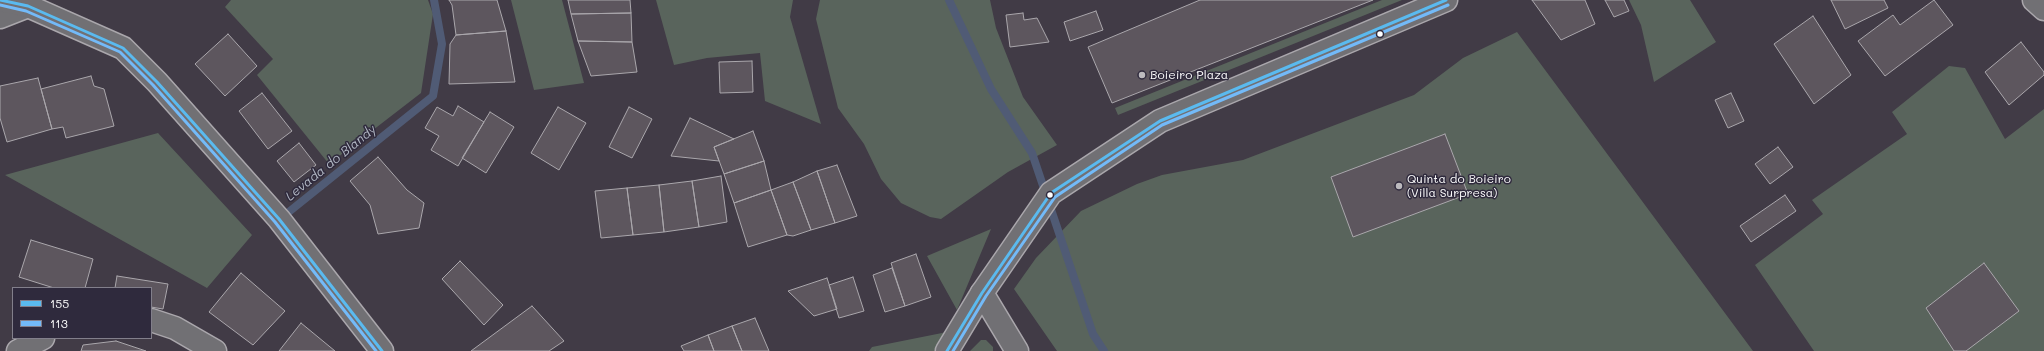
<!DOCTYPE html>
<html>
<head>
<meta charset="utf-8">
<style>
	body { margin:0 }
	#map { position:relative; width:2044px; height:351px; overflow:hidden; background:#413b46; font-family:Mali,sans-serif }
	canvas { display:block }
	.legend { position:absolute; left:12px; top:287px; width:140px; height:52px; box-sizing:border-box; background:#2f2a3d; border:1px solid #827f8b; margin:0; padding:5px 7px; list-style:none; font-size:12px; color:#fff }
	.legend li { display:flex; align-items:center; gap:8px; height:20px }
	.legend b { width:20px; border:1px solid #827f8b }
</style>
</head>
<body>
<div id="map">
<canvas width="2044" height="351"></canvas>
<ul class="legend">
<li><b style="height:5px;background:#5abaef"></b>155</li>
<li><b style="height:5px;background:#73baf8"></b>113</li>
</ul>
</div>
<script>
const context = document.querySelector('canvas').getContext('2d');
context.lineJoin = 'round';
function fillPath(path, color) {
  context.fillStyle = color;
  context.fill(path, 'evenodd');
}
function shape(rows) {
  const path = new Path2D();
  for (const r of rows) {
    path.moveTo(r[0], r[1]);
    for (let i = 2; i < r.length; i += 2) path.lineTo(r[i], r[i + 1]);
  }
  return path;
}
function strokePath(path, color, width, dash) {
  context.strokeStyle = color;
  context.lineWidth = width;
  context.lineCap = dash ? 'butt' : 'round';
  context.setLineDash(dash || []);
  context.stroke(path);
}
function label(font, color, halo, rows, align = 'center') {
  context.font = font + ' Mali,sans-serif';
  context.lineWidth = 3;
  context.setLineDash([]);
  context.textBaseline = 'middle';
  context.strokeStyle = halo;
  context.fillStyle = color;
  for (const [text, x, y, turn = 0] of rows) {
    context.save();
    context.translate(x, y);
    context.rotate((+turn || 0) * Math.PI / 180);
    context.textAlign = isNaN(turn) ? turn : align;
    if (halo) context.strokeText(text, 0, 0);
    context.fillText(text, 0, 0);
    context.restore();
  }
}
fillPath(shape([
	[231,0,428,0,433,14,421,93,329,164,257,75,273,59,225,7],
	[511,0,562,0,584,83,534,90],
	[656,0,793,0,790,17,821,124,765,101,760,53,707,58,674,65],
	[820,0,990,0,996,28,1023,97,1057,145,1008,172,941,219,930,217,901,203,881,179,864,144,838,108,816,19],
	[1382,0,1402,0,1118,115,1115,108],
	[1629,0,1690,0,1716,42,1654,82,1641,25],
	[1517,32,1753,351,1057,351,1014,289,1036,258,1081,211,1137,184,1162,175,1243,160,1414,95,1463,58],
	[1949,66,1965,68,2005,139,2044,109,2044,351,1814,351,1755,265,1823,214,1812,200,1907,134,1892,112],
	[158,133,252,235,207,288,5,175],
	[991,229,957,310,927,256],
	[952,331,942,351,869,351,872,347],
	[981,340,986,340,993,347,993,351,970,351]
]), '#59645c');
strokePath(shape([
	[949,0,991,89,1032,153,1093,334,1104,351],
	[280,219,433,96,442,44,434,0]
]), '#505b75', 8);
const building = shape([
	[449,0,497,0,506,31,456,35,452,5,449,0],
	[568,0,630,0,631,13,571,14,568,0],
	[1200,0,1373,0,1112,103,1088,47,1200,0],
	[1532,0,1585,0,1595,24,1561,40,1532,0],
	[1605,0,1624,0,1629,11,1614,17,1605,0],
	[1831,0,1884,0,1888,8,1845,29,1831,0],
	[1934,0,1953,25,1885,76,1858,41,1893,15,1900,25,1934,0],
	[1096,11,1103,30,1070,41,1064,22,1096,11],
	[631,13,632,42,578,41,571,14,631,13],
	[1023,13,1024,20,1037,18,1049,42,1010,47,1006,15,1023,13],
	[1813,16,1851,75,1814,104,1774,44,1813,16],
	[506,31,515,82,449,84,450,44,456,35,506,31],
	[228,34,257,66,225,96,195,64,228,34],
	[578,41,632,42,637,72,591,76,578,41],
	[2021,42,2044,72,2044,75,2009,105,1985,72,2021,42],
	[752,61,753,92,720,93,719,62,752,61],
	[91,76,94,86,104,89,114,126,66,138,63,127,52,129,41,89,91,76],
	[38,78,52,129,7,142,0,118,0,86,38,78],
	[262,93,292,131,268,149,239,111,262,93],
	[1731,93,1744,121,1728,128,1715,100,1731,93],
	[458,106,484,122,458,166,431,150,439,136,425,128,437,107,453,116,458,106],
	[558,107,586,123,559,170,531,153,558,107],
	[629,107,652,119,632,158,609,147,629,107],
	[490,112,514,127,486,173,462,158,490,112],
	[690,118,734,139,714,147,719,161,671,156,690,118],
	[753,131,764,161,724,174,714,147,753,131],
	[1445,134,1468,194,1353,237,1331,177,1445,134],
	[299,143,316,165,294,182,277,161,299,143],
	[1778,147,1793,167,1770,184,1755,164,1778,147],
	[378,157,407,190,424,203,419,228,378,234,370,205,350,181,378,157],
	[764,161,771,190,734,203,724,174,764,161],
	[837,165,857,216,835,223,817,171,837,165],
	[817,171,835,223,811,230,793,182,817,171],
	[721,176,727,222,699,227,692,181,721,176],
	[692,181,699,227,664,232,659,185,692,181],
	[793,182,811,230,793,236,787,235,771,190,793,182],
	[659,185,664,232,633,235,627,188,659,185],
	[627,188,633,235,601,238,595,191,627,188],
	[771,190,787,235,748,247,734,203,771,190],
	[1785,195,1796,211,1751,242,1740,226,1785,195],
	[31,240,93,259,85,288,54,288,19,277,31,240],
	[916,254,931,297,905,306,891,263,916,254],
	[460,261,503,305,484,325,442,279,460,261],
	[1984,263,2019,311,1966,351,1954,351,1926,308,1984,263],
	[892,268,905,306,885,312,873,275,892,268],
	[241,273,285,311,253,345,209,312,241,273],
	[117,276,168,284,163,309,151,307,151,288,115,288,117,276],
	[853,277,864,311,839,318,829,285,853,277],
	[827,278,837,309,814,316,788,291,827,278],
	[532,306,564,341,549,351,471,351,532,306],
	[755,318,769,351,742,351,732,326,755,318],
	[301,323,335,351,279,351,301,323],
	[732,326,742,351,714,351,708,335,732,326],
	[708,335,714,351,684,351,681,346,708,335],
	[116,341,146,351,81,351,83,345,116,341]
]);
fillPath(building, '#5d565e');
strokePath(building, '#aaa7ac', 1);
const minor = shape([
	[2034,0,2044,9],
	[0,17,28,6],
	[982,293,1017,351],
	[151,320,175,328,215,351],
	[18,351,43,338]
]);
const major = shape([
	[0,0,28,6,123,48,157,82,279,219,382,351],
	[947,351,982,293,1051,193,1160,121,1446,0]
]);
strokePath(minor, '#aaa7ac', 25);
strokePath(major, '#aaa7ac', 25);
strokePath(minor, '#717074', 22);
strokePath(major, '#717074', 22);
strokePath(shape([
	[0,0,28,6,123,48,157,82,279,219,382,351],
	[947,351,982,293,1051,193,1160,121,1446,0]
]), '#5abaef', 3);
strokePath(shape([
	[0,5,26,11,120,52,153,85,275,222,376,351],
	[953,351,986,296,1055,197,1162,125,1448,5]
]), '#73baf8', 3);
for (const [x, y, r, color] of [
	[1380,34,3.5,"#fff"],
	[1142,75,4,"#bcbabe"],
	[1399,186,4,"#bcbabe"],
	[1050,195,3.5,"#fff"]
]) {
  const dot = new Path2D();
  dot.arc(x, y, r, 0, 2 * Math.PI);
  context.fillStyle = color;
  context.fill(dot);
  strokePath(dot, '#2f2a3d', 1.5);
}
label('12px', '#fff', '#2f2a3d', [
	["Boieiro Plaza",1150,75],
	["Quinta do Boieiro",1407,179],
	["(Villa Surpresa)",1407,193]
], 'left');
label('italic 13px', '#b1b7c3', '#2f2a3d', [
	["Levada do Blandy",331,163,-39]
]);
</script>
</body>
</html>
